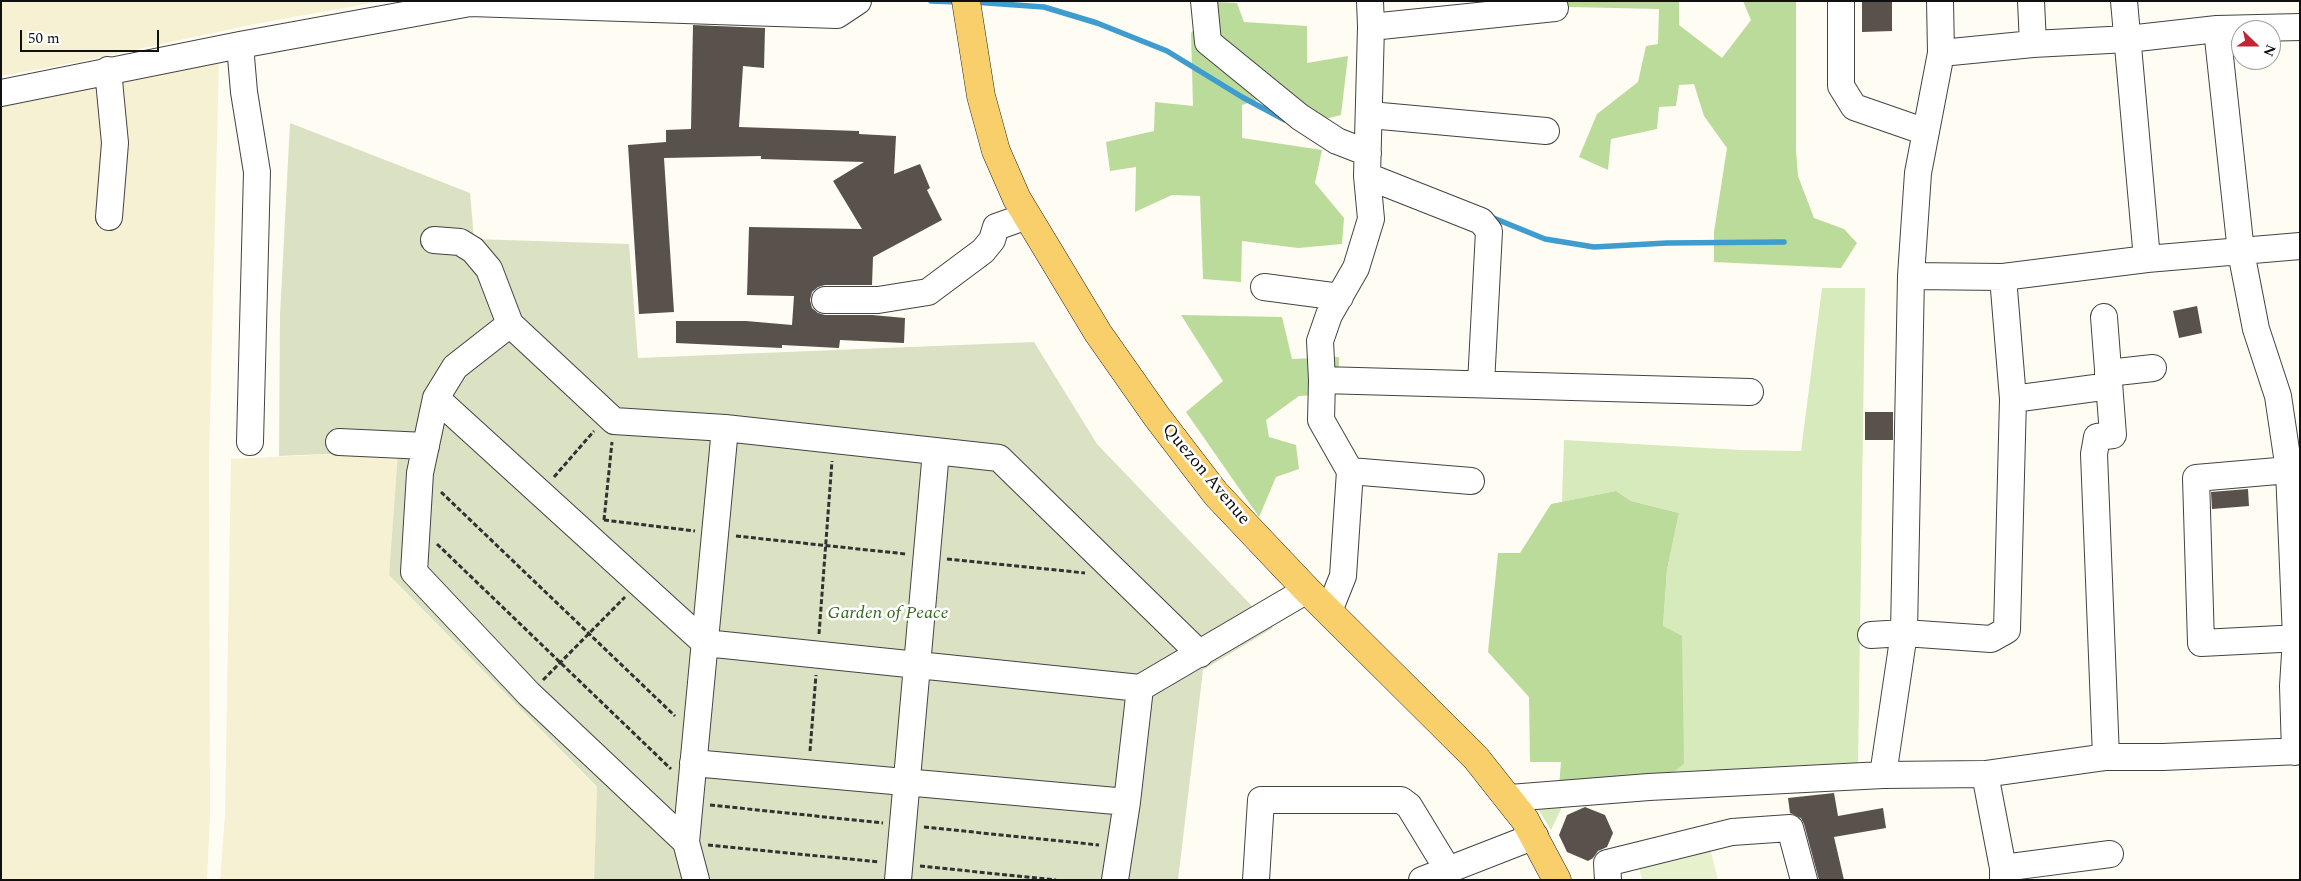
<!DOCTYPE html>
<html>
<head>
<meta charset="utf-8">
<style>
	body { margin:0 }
	#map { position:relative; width:2301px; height:881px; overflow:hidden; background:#fffcf3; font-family:Spectral,serif }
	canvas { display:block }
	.frame { position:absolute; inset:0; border:2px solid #101010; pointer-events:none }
	.north { position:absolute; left:2231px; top:20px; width:50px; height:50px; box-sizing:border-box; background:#fff; border:1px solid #9f9f9f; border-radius:50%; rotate:112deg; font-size:14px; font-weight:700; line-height:20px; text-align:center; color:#101010 }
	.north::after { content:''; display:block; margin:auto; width:18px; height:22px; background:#c22635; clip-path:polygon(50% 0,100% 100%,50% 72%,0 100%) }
	.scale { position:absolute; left:20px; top:30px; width:139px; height:22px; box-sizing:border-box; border:2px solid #101010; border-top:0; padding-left:6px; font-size:15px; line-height:18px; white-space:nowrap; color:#101010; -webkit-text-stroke:4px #fff; paint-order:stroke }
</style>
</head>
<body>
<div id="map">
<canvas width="2301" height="881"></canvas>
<div class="frame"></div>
<div class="north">N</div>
<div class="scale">50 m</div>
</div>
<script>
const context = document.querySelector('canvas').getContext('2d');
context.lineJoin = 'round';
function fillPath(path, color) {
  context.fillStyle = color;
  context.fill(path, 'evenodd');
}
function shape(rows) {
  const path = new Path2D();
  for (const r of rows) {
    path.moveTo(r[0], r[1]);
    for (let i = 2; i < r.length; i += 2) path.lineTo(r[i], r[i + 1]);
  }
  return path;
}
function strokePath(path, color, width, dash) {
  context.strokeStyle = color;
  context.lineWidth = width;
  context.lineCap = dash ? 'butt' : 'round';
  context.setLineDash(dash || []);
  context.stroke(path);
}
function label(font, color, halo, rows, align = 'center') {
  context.font = font + ' Spectral,serif';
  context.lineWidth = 5;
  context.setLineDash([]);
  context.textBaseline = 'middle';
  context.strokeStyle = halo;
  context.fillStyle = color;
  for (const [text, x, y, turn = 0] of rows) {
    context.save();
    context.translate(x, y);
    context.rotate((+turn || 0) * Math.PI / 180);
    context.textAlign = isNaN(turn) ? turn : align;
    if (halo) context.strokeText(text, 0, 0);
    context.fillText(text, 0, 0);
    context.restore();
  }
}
fillPath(shape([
	[1,1,382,1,250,25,88,60,1,76],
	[219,60,209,459,210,817,207,880,1,880,1,97],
	[398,451,389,575,597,788,594,880,220,880,225,815,231,459]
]), '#f6f1d3');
fillPath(shape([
	[1822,288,1865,288,1858,766,1668,776,1663,626,1667,570,1679,513,1631,501,1616,491,1562,502,1564,440,1741,450,1801,451],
	[1564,803,1551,830,1535,804]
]), '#d6eabc');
fillPath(shape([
	[1483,1,1679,1,1679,25,1722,58,1751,20,1743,1,1796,1,1796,150,1798,176,1814,218,1844,229,1857,243,1841,268,1714,262,1714,232,1727,148,1704,116,1694,84,1679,85,1676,106,1659,107,1657,129,1611,139,1608,170,1579,157,1597,114,1638,82,1646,46,1658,44,1659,9,1483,5],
	[1215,2,1237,3,1244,22,1307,26,1307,63,1348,56,1341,115,1313,122,1263,98,1242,105,1242,138,1322,150,1315,183,1344,218,1342,244,1298,248,1242,241,1241,282,1203,279,1200,196,1172,195,1135,212,1136,167,1110,171,1106,142,1154,131,1155,102,1193,106,1191,33],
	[1181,315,1282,317,1292,359,1339,357,1339,394,1299,396,1266,420,1269,437,1296,445,1299,469,1276,477,1259,517,1186,412,1223,381],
	[1616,491,1631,501,1679,513,1667,570,1663,626,1682,636,1684,764,1664,779,1559,787,1561,762,1530,762,1529,697,1488,652,1498,553,1520,553,1551,504]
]), '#bbdb9b');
fillPath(shape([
	[290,123,470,193,474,239,629,244,638,358,1034,342,1097,444,1273,628,1203,670,1178,880,594,880,597,787,389,575,398,451,279,456,280,315]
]), '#dae2c3');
fillPath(shape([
	[1708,840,1718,880,1642,880,1637,859]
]), '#e7f1ce');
strokePath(shape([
	[931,1,959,2],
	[973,2,1044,7,1097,23,1167,51,1242,97,1285,120],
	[1491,217,1545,239,1594,247,1667,243,1784,242]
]), '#3e9cce', 5.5);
fillPath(shape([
	[1862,1,1892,1,1892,31,1862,32],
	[693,25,765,28,764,68,743,66,739,127,859,131,859,134,896,136,894,174,920,164,930,188,927,190,942,220,873,257,872,285,825,285,818,287,812,292,810,300,812,308,818,313,825,315,872,315,905,318,904,343,840,340,839,348,782,345,782,348,676,343,676,321,746,321,792,325,794,296,747,295,749,227,862,229,833,181,864,162,761,159,761,156,664,158,674,312,639,314,628,145,666,142,666,130,691,129],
	[2197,306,2202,333,2179,338,2173,311],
	[1865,412,1893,412,1893,440,1865,440],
	[2248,489,2249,506,2212,509,2211,492],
	[1834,793,1838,816,1883,808,1886,828,1834,837,1844,880,1819,880,1804,824,1801,818,1790,813,1788,798],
	[1585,807,1605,815,1613,833,1607,847,1598,851,1593,858,1588,861,1567,852,1559,835,1567,815]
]), '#59514c');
const minor = shape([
	[1204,1,1208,42,1300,117,1337,141,1368,153],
	[1841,1,1841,86,1854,107,1926,132],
	[2031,1,2033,44],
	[2124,1,2147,259],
	[1371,27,1555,8],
	[2217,29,2241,252,2256,329,2278,396,2289,470,2296,638,2293,686,2295,752],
	[240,45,244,92,257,172,250,442],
	[1941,53,2033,44,2128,39,2217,29,2300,27],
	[108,70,115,143,109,217],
	[1,93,240,45,470,3,837,15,858,1],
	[1370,115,1546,131],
	[1367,176,1481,221,1489,231,1481,384],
	[434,240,460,242,473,250,489,269,510,324],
	[1911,276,2003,277,2147,259,2300,246],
	[1264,287,1340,297],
	[825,300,878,300,928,292,983,251,992,240,996,227,1027,216],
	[2104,317,2113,435,2097,437,2094,454,2106,757],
	[2108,373,2153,368],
	[1322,380,1750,392],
	[436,398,705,643,1140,688],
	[2013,399,2095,388],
	[339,442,426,446],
	[2289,470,2196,478,2201,643,2300,638],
	[1350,471,1471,481],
	[1329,611,1343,576,1350,471,1321,420,1322,380,1320,341,1329,315,1356,268,1371,219,1367,176,1371,27,1370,1],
	[1871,635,1904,633,1991,639,2007,630,2013,399,2003,277],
	[693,763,1127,802],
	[1985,774,2003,868,2003,880],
	[1883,775,1904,633,1911,276,1918,173,1941,53,1940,1],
	[1510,798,1649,787,1883,775,1985,774,2106,757,2163,757,2300,751],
	[686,842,725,428],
	[2003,868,2110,854],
	[696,880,686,842,529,694,414,572,420,473,436,398,455,367,510,324,614,421,725,428,999,458,1200,654],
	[898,880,936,451],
	[1115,880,1127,802,1140,688,1307,590],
	[1256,880,1261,800,1401,800,1409,806,1448,870],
	[1422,880,1535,836],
	[1608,880,1607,863,1732,832,1790,828,1804,880]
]);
const major = shape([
	[966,1,981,96,996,151,1017,199,1098,333,1157,417,1216,494,1307,590,1476,758,1525,820,1557,880]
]);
strokePath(minor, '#434343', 28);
strokePath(major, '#212121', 29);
strokePath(shape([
	[554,477,594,431],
	[441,492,675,716],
	[604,520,695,531],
	[604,520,612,442],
	[736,536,906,554],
	[437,544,671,769],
	[947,559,1085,573],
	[819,634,832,461],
	[543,680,625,597],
	[810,751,816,675],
	[710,805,883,823],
	[924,827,1099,845],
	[708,845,879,862],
	[920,866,1056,880]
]), '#323232', 3, [5, 2.5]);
strokePath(minor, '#fff', 26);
strokePath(major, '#f8cf6a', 28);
label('18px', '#101010', '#fff', [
	["Quezon Avenue",1205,475,50]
]);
label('italic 18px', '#32691f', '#fff', [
	["Garden of Peace",888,614]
]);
</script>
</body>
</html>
